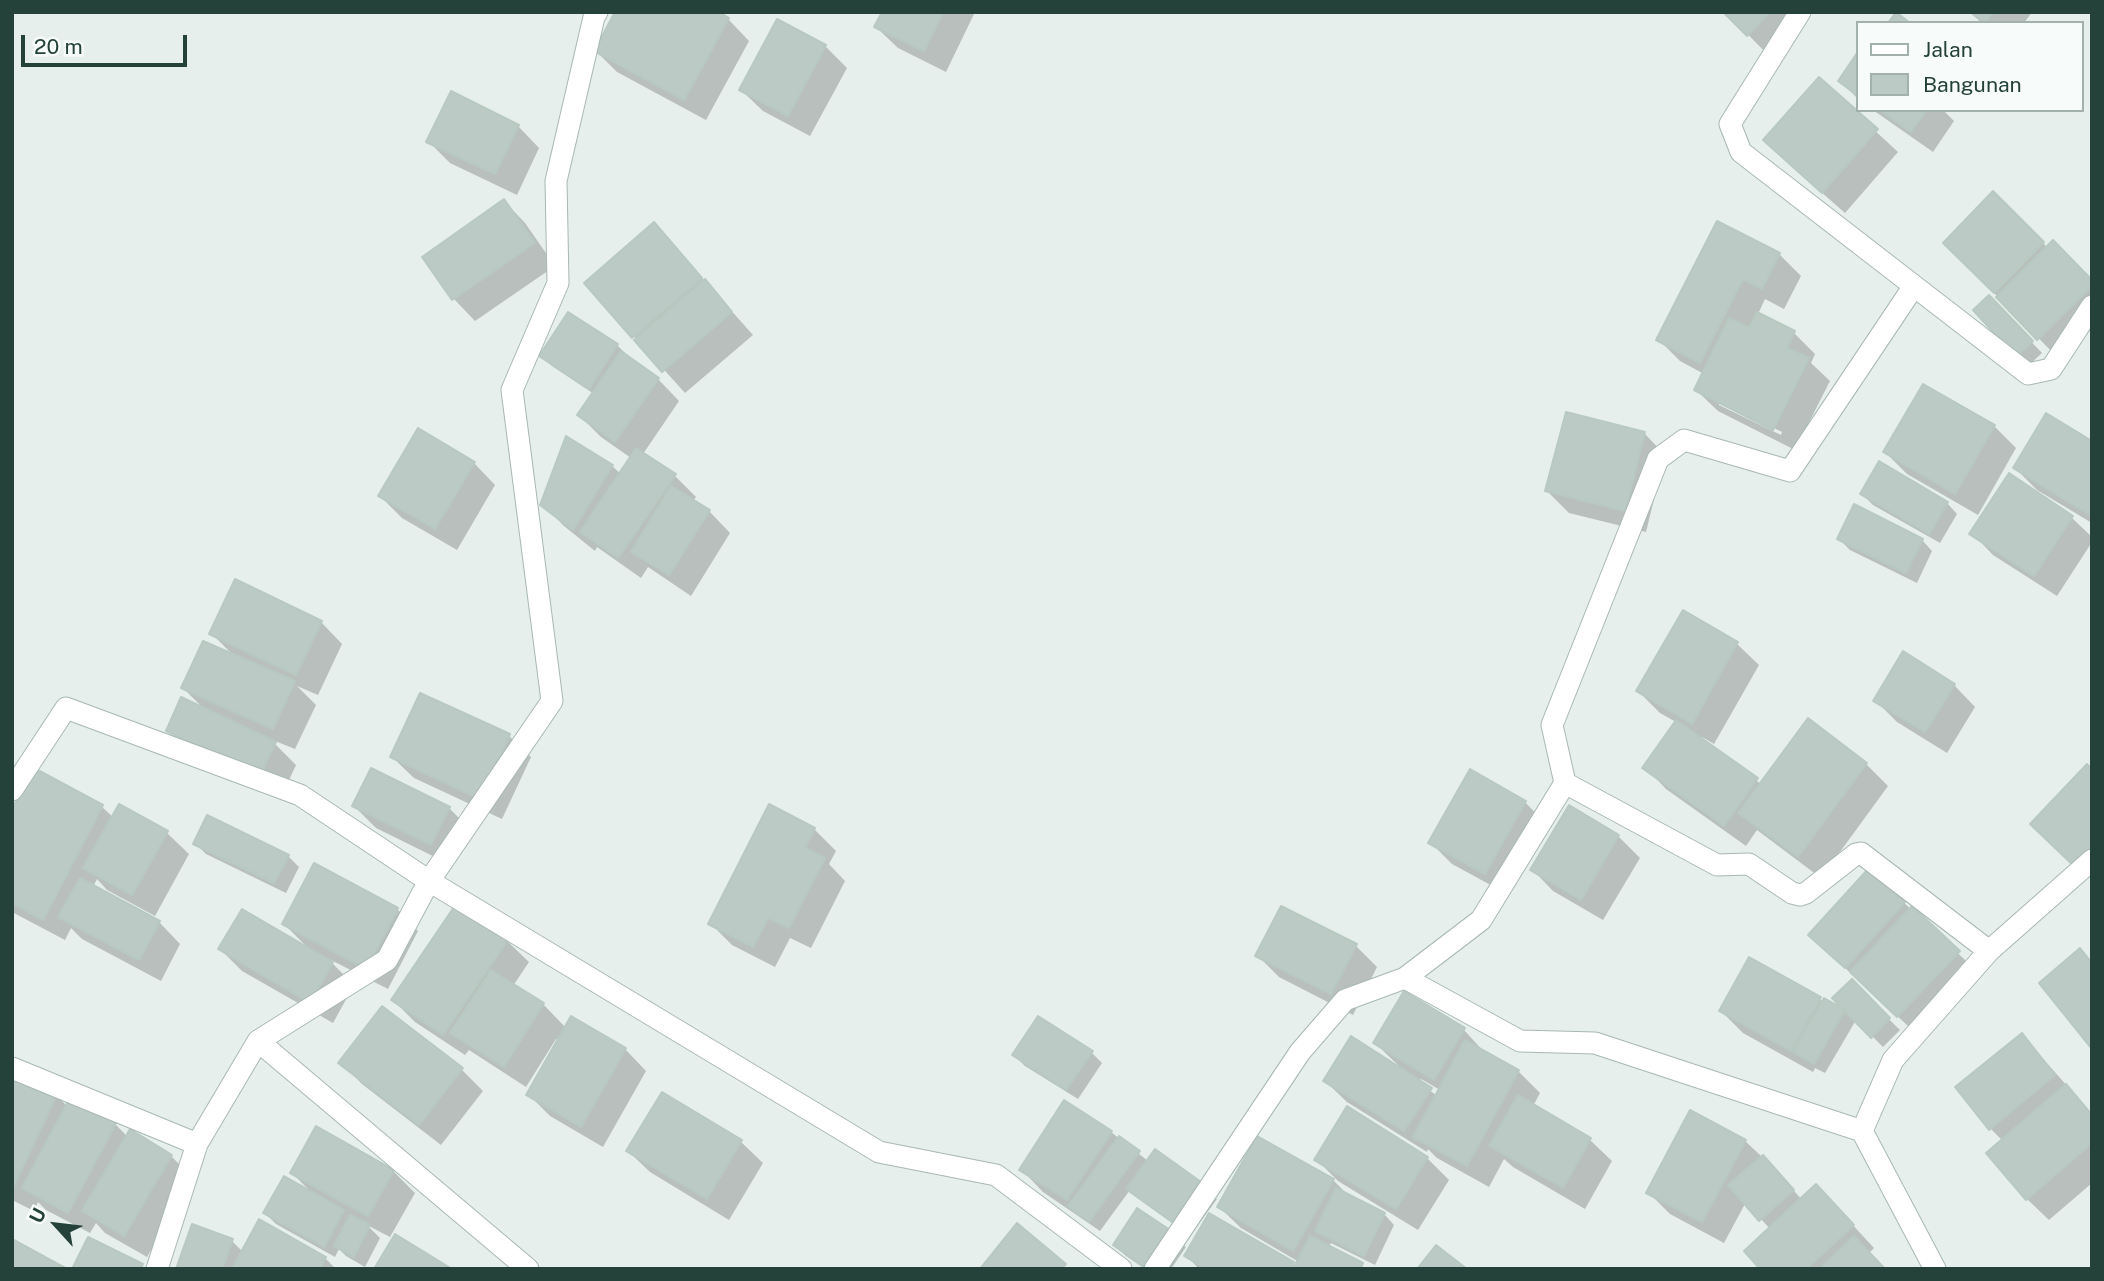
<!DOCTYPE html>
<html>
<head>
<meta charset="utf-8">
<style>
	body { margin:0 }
	#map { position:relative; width:2104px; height:1281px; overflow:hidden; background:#e6efeb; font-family:"Public Sans",sans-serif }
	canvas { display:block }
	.frame { position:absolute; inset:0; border:14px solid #24423a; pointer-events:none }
	.legend { position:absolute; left:1856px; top:21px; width:228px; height:91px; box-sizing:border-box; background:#f7fbf9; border:2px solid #a3b1ad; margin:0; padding:9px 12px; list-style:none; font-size:21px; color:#24423a }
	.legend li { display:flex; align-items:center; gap:14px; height:35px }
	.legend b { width:35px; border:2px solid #a3b1ad }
	.north { position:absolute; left:21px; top:1190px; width:70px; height:70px; -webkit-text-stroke:5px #f7fbf9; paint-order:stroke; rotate:297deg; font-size:19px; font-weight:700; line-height:28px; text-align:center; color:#24423a }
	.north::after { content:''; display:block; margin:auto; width:24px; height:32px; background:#24423a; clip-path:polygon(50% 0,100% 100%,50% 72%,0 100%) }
	.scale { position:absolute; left:21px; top:35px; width:166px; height:32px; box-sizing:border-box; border:4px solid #24423a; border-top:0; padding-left:9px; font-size:21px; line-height:24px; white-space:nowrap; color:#24423a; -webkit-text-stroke:5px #f7fbf9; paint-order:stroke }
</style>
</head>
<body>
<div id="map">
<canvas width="2104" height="1281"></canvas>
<div class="frame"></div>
<ul class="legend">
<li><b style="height:9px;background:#fff"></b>Jalan</li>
<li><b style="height:19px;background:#bbcac4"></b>Bangunan</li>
</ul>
<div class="north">U</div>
<div class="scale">20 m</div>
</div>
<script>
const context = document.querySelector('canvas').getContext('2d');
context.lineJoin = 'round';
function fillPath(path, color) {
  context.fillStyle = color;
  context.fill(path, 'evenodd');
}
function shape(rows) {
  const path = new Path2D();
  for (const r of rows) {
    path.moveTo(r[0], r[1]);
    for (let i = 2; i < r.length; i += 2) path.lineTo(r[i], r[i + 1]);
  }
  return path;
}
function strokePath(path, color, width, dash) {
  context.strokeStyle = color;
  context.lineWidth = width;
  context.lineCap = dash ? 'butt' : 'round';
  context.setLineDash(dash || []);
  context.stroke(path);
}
fillPath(shape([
	[884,12,975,12,946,72,898,48,876,27],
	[1726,12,1798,12,1769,56],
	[1969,12,2032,12,2024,23,1982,23],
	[728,19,749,41,706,120,617,72,596,51],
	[825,46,847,68,810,136,763,111,741,90],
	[1857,56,1857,98,1840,81],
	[1819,79,1898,152,1845,213,1787,162],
	[1873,110,1943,110,1954,121,1933,152],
	[518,126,539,148,517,195,450,163,428,141],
	[1993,194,2048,248,2092,282,2092,329,2060,360,1945,243],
	[504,201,525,223,555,266,475,321,454,299,424,257],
	[1718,223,1779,254,1801,276,1784,309,1765,299,1758,314,1794,333,1815,354,1811,363,1830,381,1795,450,1718,411,1696,390,1704,374,1680,361,1659,340],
	[1719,401,1782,432,1781,435,1719,405],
	[654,224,753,335,685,393,586,283],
	[1989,298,2042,353,2028,366,2018,355],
	[617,345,628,356,627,357,658,379,679,401,643,454,674,475,696,497,693,501,709,511,730,533,691,596,648,567,641,578,597,547,595,551,564,526,542,504,612,466,621,474,631,458,601,437,579,415,594,394,552,366,541,356],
	[1994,426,2016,448,1978,515,1907,474,1885,452],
	[1644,433,1665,455,1646,532,1569,513,1547,491],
	[2092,443,2092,523,2037,490,2015,468],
	[474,463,495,485,457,550,402,518,380,496],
	[1862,494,1947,503,1957,514,1940,543,1873,505],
	[2072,518,2092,537,2092,542,2057,596,1993,555,1972,533],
	[1839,539,1922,540,1932,551,1917,583,1850,550],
	[321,622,342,644,318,695,297,686,316,705,295,749,270,739,296,765,282,795,190,752,168,731,204,709,183,688,234,656,211,633],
	[1737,644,1759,665,1714,744,1702,737,1701,740,1761,784,1866,764,1888,786,1821,878,1757,830,1746,846,1666,789,1645,767,1676,722,1660,713,1638,691],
	[1954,685,1975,707,1947,753,1897,722,1875,700],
	[509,736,531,757,502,819,414,778,392,757],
	[35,770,102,807,114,818,120,807,167,833,189,854,155,916,107,890,97,879,93,887,159,922,180,944,161,981,82,939,71,928,65,940,12,912,12,813],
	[1525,802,1546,824,1507,894,1452,864,1430,842],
	[354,806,449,808,471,830,453,866,376,828],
	[1569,808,1618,836,1640,858,1603,920,1553,891,1532,869],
	[814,829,836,851,829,864,845,881,811,948,790,938,775,967,732,945,710,923],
	[195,843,288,856,299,867,286,893,206,854],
	[1869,870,1980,974,1920,1037,1832,956],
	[397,909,418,931,388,989,327,958,354,985,333,1023,242,971,220,949,307,947,284,924],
	[507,941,529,962,513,986,543,1004,566,1028,625,1049,646,1071,603,1147,550,1116,528,1094,559,1040,556,1039,526,1087,469,1050,465,1055,415,1022,393,1000],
	[1356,946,1377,967,1353,1015,1279,977,1257,955],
	[1851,982,1900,1030,1883,1047,1856,1020,1825,1073,1815,1068,1813,1072,1743,1033,1721,1011,1820,999,1824,1003,1825,1001,1847,1013],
	[1405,994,1464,1030,1485,1053,1518,1071,1540,1093,1533,1106,1590,1140,1612,1161,1585,1209,1513,1167,1504,1159,1489,1187,1437,1158,1428,1149,1427,1152,1347,1102,1325,1081,1400,1067,1375,1043],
	[1421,1079,1440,1090,1437,1096,1419,1082],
	[2022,1035,2092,1114,2092,1183,2049,1220,2027,1199,2003,1141,1990,1128],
	[1091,1052,1102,1063,1078,1099,1025,1066,1014,1055],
	[341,1063,461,1069,483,1091,441,1145,362,1084],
	[12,1074,56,1095,68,1107,71,1101,115,1124,127,1136,171,1156,193,1178,147,1257,105,1233,96,1223,90,1233,46,1210,38,1202,34,1211,12,1200],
	[663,1094,741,1142,763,1163,729,1220,650,1172,628,1151],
	[1348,1109,1427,1158,1449,1180,1418,1230,1338,1181,1316,1159],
	[1111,1132,1148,1161,1206,1188,1217,1199,1190,1236,1130,1190,1100,1231,1043,1192,1022,1170],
	[1745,1141,1774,1168,1802,1200,1837,1208,1874,1248,1869,1253,1884,1269,1762,1269,1770,1229,1746,1202,1724,1243,1670,1214,1648,1192],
	[393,1171,415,1193,390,1237,367,1225,380,1238,365,1267,346,1256,339,1249,335,1257,276,1224,265,1213,312,1193,292,1173],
	[1333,1180,1350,1197,1384,1214,1394,1225,1375,1265,1331,1243,1329,1247,1367,1269,1199,1269,1187,1256,1292,1264,1296,1267,1299,1262,1241,1228,1219,1207],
	[1175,1236,1186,1247,1171,1269,1145,1269,1126,1256,1115,1245],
	[232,1241,243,1252,325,1258,336,1269,177,1269]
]), '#0003');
const building = shape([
	[615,12,719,12,729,18,684,100,594,51,615,12],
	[882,12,943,12,924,51,874,27,882,12],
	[1723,12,1770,12,1747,36,1723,12],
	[1896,12,1910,23,1888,23,1896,12],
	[1971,12,1993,12,1985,23,1971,12],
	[777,19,826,45,788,116,739,90,777,19],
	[1857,53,1857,95,1838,81,1857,53],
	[1819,77,1878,129,1822,193,1763,140,1819,77],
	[451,91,519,125,495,174,426,142,451,91],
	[1880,110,1926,110,1911,132,1880,110],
	[1993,191,2044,242,1994,293,1943,243,1993,191],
	[504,199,535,243,452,300,422,257,504,199],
	[1717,221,1780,253,1762,289,1743,279,1700,363,1656,340,1717,221],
	[654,222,702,278,632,338,584,283,654,222],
	[2053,240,2092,280,2092,286,2037,340,1996,297,2053,240],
	[705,279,732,312,662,372,634,340,705,279],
	[1989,295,2033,341,2016,357,1973,310,1989,295],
	[568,312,618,344,589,389,539,356,568,312],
	[1757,312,1795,331,1787,348,1809,358,1773,430,1694,390,1729,318,1749,328,1757,312],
	[621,351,659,378,615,442,577,415,621,351],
	[1923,384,1995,425,1955,494,1883,452,1923,384],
	[1566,412,1645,432,1625,511,1545,491,1566,412],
	[2046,413,2092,441,2090,515,2013,468,2046,413],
	[418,428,475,462,435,529,378,496,418,428],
	[566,436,613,465,573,530,540,505,566,436],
	[636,448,676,474,618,558,580,532,636,448],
	[1879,461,1948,502,1929,534,1860,494,1879,461],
	[2009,473,2073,516,2034,576,1969,534,2009,473],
	[671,486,710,510,669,575,631,552,671,486],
	[1854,504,1923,539,1906,573,1837,539,1854,504],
	[235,579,322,621,296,675,209,634,235,579],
	[1683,610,1738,642,1692,724,1636,691,1683,610],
	[203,641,295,681,273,729,181,688,203,641],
	[1903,651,1955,684,1925,732,1873,701,1903,651],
	[420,693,510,734,480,799,390,757,420,693],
	[181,697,276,742,260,775,166,731,181,697],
	[1808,718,1867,763,1798,857,1738,813,1808,718],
	[1676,720,1758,778,1724,826,1642,768,1676,720],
	[2087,764,2092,769,2092,847,2074,866,2030,824,2087,764],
	[34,768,103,805,43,920,12,903,12,809,34,768],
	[371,768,450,807,431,845,352,806,371,768],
	[1470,769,1526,801,1485,874,1428,843,1470,769],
	[119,804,168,831,132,895,83,868,119,804],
	[769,804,815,828,805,848,825,858,789,928,768,918,753,947,708,924,769,804],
	[1569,805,1619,835,1581,900,1530,870,1569,805],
	[207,815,289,855,274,883,193,844,207,815],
	[314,863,398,908,366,969,282,924,314,863],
	[1869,868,1905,902,1845,968,1808,935,1869,868],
	[80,878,160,921,139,960,58,917,80,878],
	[456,904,508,940,443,1035,391,1000,456,904],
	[1281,906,1357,944,1331,994,1255,956,1281,906],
	[1912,906,1960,951,1897,1017,1850,972,1912,906],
	[242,909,333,962,310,1003,218,949,242,909],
	[2080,948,2092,963,2092,1049,2039,983,2080,948],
	[1749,957,1821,997,1791,1051,1719,1011,1749,957],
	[491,970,544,1003,504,1067,450,1033,491,970],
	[1852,979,1890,1018,1871,1038,1832,998,1852,979],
	[1404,991,1465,1028,1434,1080,1373,1043,1404,991],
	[1824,998,1845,1010,1814,1064,1793,1052,1824,998],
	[382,1006,463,1068,419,1125,338,1063,382,1006],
	[571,1016,626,1048,581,1127,526,1095,571,1016],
	[1038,1016,1093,1051,1066,1090,1012,1055,1038,1016],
	[2022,1033,2055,1075,1989,1130,1955,1087,2022,1033],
	[1351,1036,1432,1088,1404,1131,1323,1081,1351,1036],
	[1465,1040,1519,1070,1467,1166,1413,1137,1465,1040],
	[12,1073,57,1094,12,1190,12,1073],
	[2066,1084,2092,1115,2092,1143,2026,1200,1986,1153,2066,1084],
	[662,1092,742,1140,707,1199,626,1151,662,1092],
	[1518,1095,1591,1138,1563,1188,1489,1146,1518,1095],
	[70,1098,116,1123,68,1213,22,1188,70,1098],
	[1064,1100,1112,1131,1067,1200,1019,1170,1064,1100],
	[1347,1106,1428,1157,1396,1209,1314,1160,1347,1106],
	[1690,1110,1746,1140,1702,1222,1646,1193,1690,1110],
	[316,1126,394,1170,368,1216,290,1173,316,1126],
	[130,1129,172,1155,124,1236,82,1211,130,1129],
	[1119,1136,1140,1151,1089,1222,1068,1206,1119,1136],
	[1257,1136,1334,1179,1293,1251,1217,1207,1257,1136],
	[1155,1149,1208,1187,1179,1227,1126,1189,1155,1149],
	[1763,1155,1794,1190,1759,1221,1728,1185,1763,1155],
	[284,1176,344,1210,324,1247,263,1213,284,1176],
	[1816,1184,1854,1225,1806,1269,1760,1269,1744,1251,1816,1184],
	[1336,1188,1385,1213,1364,1256,1315,1231,1336,1188],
	[1137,1208,1176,1234,1147,1269,1113,1245,1137,1208],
	[1209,1213,1294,1262,1290,1269,1206,1269,1184,1256,1209,1213],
	[350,1215,370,1225,354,1257,334,1246,350,1215],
	[259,1219,326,1257,320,1269,232,1269,259,1219],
	[1017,1223,1066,1264,1062,1269,980,1269,1017,1223],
	[192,1224,233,1239,222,1269,176,1269,192,1224],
	[395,1234,452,1269,374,1269,395,1234],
	[1310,1236,1363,1263,1360,1269,1293,1269,1310,1236],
	[1854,1236,1885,1269,1820,1269,1854,1236],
	[88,1237,143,1264,141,1269,72,1269,88,1237],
	[12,1239,67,1269,12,1269,12,1239],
	[1436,1245,1467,1269,1417,1269,1436,1245]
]);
fillPath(building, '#bbcac4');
strokePath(building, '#b8c9c2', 2);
const street = shape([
	[1800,12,1730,124,1741,152,2028,374,2051,369,2092,306],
	[1565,783,1717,865,1749,864,1792,893,1800,895,1806,893,1856,854,1861,853,1989,951],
	[12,790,66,708,300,795,429,881,879,1152,996,1175,1121,1269],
	[1405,978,1520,1041,1595,1043,1862,1131,1893,1060,1989,951,2092,860],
	[258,1041,528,1269],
	[12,1068,197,1144],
	[1862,1131,1935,1269],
	[157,1269,197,1144,258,1041,387,960,429,881,552,701,512,390,558,283,556,181,594,17,597,12],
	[1155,1269,1300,1052,1345,1000,1405,978,1481,920,1565,783,1552,725,1658,459,1684,440,1790,471,1914,286]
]);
strokePath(street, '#a8b8b2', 23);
strokePath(street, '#fff', 21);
</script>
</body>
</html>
